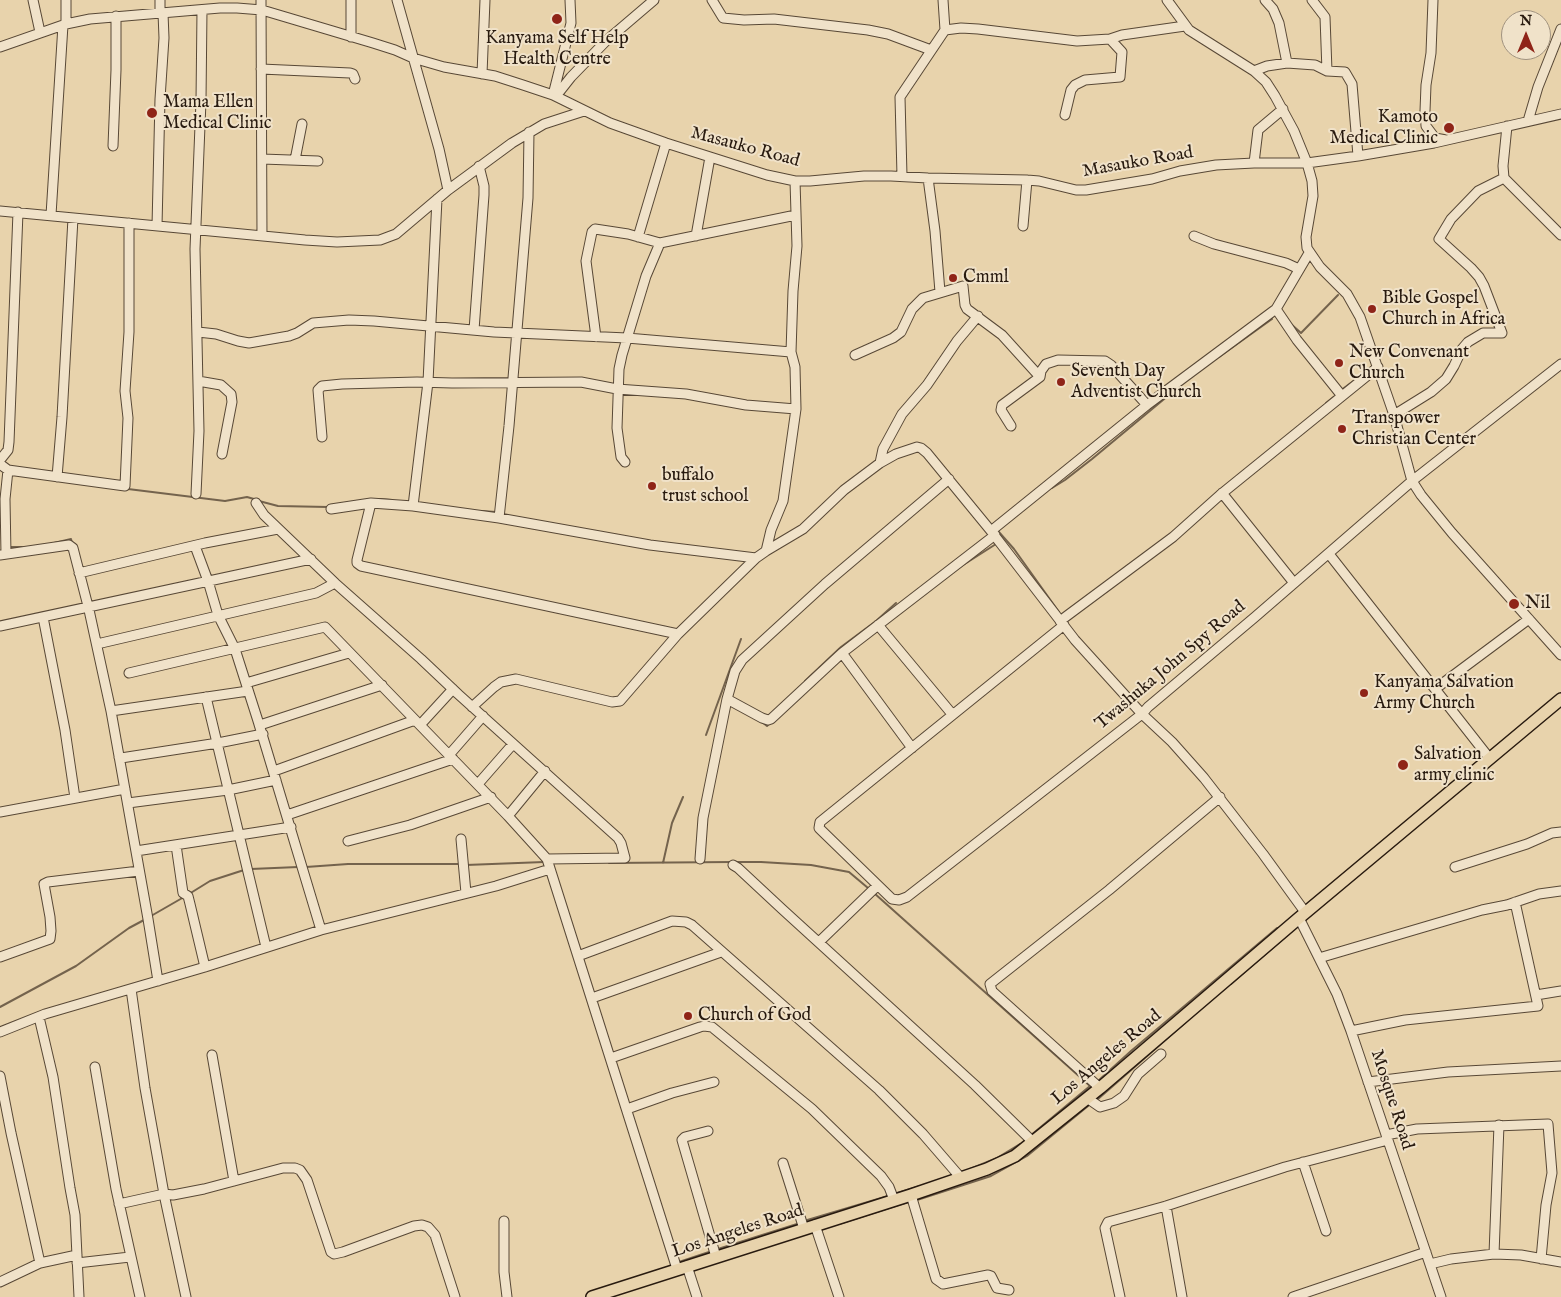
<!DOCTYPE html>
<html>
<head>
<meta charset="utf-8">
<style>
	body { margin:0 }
	#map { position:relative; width:1561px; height:1297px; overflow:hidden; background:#e8d3ac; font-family:"IM FELL English",serif }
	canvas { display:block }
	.north { position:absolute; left:1501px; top:10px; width:50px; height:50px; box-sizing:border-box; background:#f0e2c9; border:1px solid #a0927f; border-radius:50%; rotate:0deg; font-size:14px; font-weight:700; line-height:20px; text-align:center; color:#281a0f }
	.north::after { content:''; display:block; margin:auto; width:18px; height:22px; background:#8f2418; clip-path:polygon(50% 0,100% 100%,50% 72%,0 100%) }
</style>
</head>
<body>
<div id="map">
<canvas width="1561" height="1297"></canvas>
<div class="north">N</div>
</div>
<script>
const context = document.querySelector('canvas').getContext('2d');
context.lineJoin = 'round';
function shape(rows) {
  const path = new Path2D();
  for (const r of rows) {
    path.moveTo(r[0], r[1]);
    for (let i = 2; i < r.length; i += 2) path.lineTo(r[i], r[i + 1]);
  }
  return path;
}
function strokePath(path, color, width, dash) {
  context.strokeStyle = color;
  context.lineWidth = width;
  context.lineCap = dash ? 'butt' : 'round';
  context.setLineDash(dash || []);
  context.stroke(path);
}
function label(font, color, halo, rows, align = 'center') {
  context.font = font + ' "IM FELL English",serif';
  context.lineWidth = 4;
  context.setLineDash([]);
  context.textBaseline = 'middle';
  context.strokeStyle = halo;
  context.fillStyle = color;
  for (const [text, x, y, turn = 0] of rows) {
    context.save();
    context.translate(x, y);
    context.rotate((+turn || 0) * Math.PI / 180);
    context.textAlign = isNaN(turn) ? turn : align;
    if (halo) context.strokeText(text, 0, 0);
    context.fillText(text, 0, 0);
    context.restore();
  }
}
strokePath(shape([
	[1291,324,1301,333,1338,295],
	[1219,357,1272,319],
	[1340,391,1356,379],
	[1326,403,1336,395],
	[1052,488,1065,480,1092,459,1175,390],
	[128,489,225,501,247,497,254,499],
	[380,499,392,500],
	[259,501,278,506,328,507],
	[481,511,496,512],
	[999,530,998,531,1014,549,1059,612],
	[54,543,71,539,72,544],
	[9,547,22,547],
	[960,567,996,544],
	[805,681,841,647,876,621,896,603],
	[762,722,767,726,770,723],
	[706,735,741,639],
	[737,862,761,862,811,865,849,872,868,888],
	[609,863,732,862],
	[663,863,672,823,683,797],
	[466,865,544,862],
	[306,867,348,864,460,864],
	[251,869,298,867],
	[874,893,1090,1086],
	[189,894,210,881,244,870],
	[151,916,184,897],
	[1231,984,1290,933],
	[0,1007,76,966,129,928,144,920],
	[1098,1081,1131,1051,1277,928],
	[1098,1099,1186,1022],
	[1030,1136,1090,1086],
	[970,1169,997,1158,1020,1144],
	[894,1194,920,1186],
	[917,1200,991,1176,1027,1156,1088,1106],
	[804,1221,888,1196],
	[839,1224,908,1202],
	[718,1249,797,1224],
	[679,1262,712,1251]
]), '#74634d', 2);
const minor = shape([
	[33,0,40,32],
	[160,0,160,13],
	[261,0,262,236],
	[351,0,351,37],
	[397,0,439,149,448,190],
	[712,0,723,18,744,20,774,19,868,30,888,34,931,50],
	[1167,0,1189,30,1254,71,1266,82,1275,96,1294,131,1307,163,1312,181,1313,196,1306,237,1307,248,1320,267,1347,294,1360,317,1394,415,1412,481,1421,495,1452,533,1561,655],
	[1265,0,1273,9,1279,23,1287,63],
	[1312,0,1325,17,1327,71],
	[1433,0,1431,53,1426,85,1425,111,1426,126,1435,138,1446,140],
	[66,24,66,0],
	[945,30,961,28,978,29,1077,41,1110,39,1122,35,1185,26],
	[0,47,66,24,90,19,220,8,237,8,262,10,373,43,395,50,413,58,444,67,495,76,523,85,553,95,610,123,666,143,767,175,795,181,810,181,864,176,891,176,928,178,1027,180,1039,181,1076,190,1086,190,1152,179,1180,171,1216,165,1254,163,1307,163,1358,156,1434,143,1561,114],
	[261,69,350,73,353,74,355,79],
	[1254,71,1267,66,1287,63,1315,65,1327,71,1345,72,1352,84,1358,156],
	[482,74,485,0],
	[553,95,571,23,570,0],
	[556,96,571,77,606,41,654,0],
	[1065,115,1071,90,1075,85,1085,80,1120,77,1122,52,1110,39],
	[1528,121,1538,87,1561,29],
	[1507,126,1503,166,1504,178,1561,235],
	[113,146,116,70,116,16],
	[262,159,318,161],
	[295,160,302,124],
	[1254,163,1258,130,1283,109],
	[902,176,900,97,945,30,943,0],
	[928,178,935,231,940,292],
	[0,211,305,240,337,242,380,240,396,234,448,190,512,143,544,124,584,111],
	[51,215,63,25],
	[157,226,160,99,164,38,163,13],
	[1023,226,1027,180],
	[696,236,710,157],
	[1194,236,1214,244,1286,263,1299,269],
	[638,237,666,143],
	[1276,309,1297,340,1342,396],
	[474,330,484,195,484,186,479,166],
	[198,332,216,334,238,341,249,343,289,336,297,333,313,323,349,320,374,321,494,332,627,338,791,352],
	[596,337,586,261,592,232,595,229,628,234,660,243,796,215],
	[855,355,893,338,901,332,912,309,923,298,963,286,965,305,967,309,1002,335,1040,377],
	[198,381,221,385,231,394,232,402,222,454],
	[1394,415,1431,392,1446,379,1454,366,1462,349,1468,342,1483,333,1502,333,1484,286,1479,277,1471,268,1439,239,1451,219,1478,191,1504,178],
	[1011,426,1001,410,1002,405,1040,377,1041,371,1046,364,1058,360,1105,361,1111,365,1147,405],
	[322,437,318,390,322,386,342,384,417,382,452,383,581,382,617,389,686,394,746,405,796,409],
	[0,460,8,450,9,442,18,212],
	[625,462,621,457,617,428,619,369,622,355,646,276,660,243],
	[880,463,883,449,902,414,927,385,957,341,978,316],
	[0,464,8,470,125,486,128,418,125,391,129,332,129,223],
	[57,477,62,417,73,218],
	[949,479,825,584,742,660,735,671,727,699,762,718,768,720,771,719,842,653,995,535],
	[1222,493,1294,583],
	[196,494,199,431,195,249,201,101,202,10],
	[256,503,264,515,335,583,421,659,458,694,618,838,621,843,625,858,547,859],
	[371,503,357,560,357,563,361,566,678,634],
	[413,506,428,382,437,199],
	[331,509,371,503,413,506,499,518,650,545,756,558,766,551,803,529,844,490,880,463,896,454,917,447,921,448,927,453,991,531,1075,640,1142,714,1172,742,1204,778,1263,854,1305,912],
	[499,518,509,426,528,198,529,132],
	[991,531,1147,405,1276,309,1309,253],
	[195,546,208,581,218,615,235,649,258,721,321,930],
	[766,551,771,530,783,501,796,409,795,367,791,352,793,291,797,246,795,181],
	[6,554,5,499,8,470],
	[1329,554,1490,759],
	[0,555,69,545,73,548,89,610,111,711,148,919,158,981],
	[79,573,205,543,278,529],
	[43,617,65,730,75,798],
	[1060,621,1173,537,1220,495,1378,367],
	[878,625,952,714],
	[1064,625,820,822,819,828,821,830,892,899,899,900,907,897,1142,714,1148,707,1255,617,1412,481,1561,364],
	[0,626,311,559],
	[97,644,316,593,335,583],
	[842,653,912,748],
	[129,673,325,627,508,816,547,859,677,1269],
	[246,683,349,653],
	[1435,689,1529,619],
	[206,697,266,947],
	[472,707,494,687,501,682,516,679,612,702,620,701,678,634,756,558],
	[111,711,248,691],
	[260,725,382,685],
	[420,725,453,689],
	[449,755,483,716],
	[119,757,121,758,218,743,263,734],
	[274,771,415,720],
	[478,784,513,744],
	[128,803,228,790,276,780],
	[0,812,125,789],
	[287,815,453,759],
	[508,816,545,771],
	[461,839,466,893],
	[348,841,410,825,491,797],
	[176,845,183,893,188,896,190,904,205,967],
	[136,851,291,827],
	[700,859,703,818,727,699],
	[733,865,738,868,782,909,975,1085,1033,1142],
	[1455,867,1527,844,1552,833,1561,832],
	[1299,918,1337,994,1351,1031,1441,1297],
	[819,942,877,886],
	[578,956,672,921,686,922,692,925,879,1090,923,1134,961,1178],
	[0,957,50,939,51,931,50,917,44,884,48,882,139,871],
	[1319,958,1482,910,1507,905,1539,894,1561,891],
	[131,989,145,1088,164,1194,186,1297],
	[1536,995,1561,991],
	[592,998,721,952],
	[39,1017,53,1077,70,1188,75,1215,79,1297],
	[1351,1031,1405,1020,1538,1006,1515,902],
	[0,1032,45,1014,205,967,321,930,496,886,550,869],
	[212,1055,234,1181],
	[611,1058,700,1027,704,1026,712,1027,812,1109,881,1176,889,1187,894,1200],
	[95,1067,116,1189,140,1297],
	[0,1076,11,1133,40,1263],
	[1368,1082,1448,1072,1561,1066],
	[1100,1088,992,991,990,984,1109,890,1220,797],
	[1087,1098,1100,1107,1114,1103,1124,1096,1138,1074,1161,1054],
	[627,1109,672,1093,714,1082],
	[708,1131,685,1137,682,1140,716,1257],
	[1386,1135,1417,1129,1548,1124,1552,1173,1546,1205,1541,1259],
	[1303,1162,1326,1231],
	[783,1163,804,1229],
	[911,1195,936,1279,943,1284,988,1275,991,1276,997,1288,1009,1290],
	[119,1204,164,1194,173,1195,204,1189,283,1168,295,1168,300,1170,307,1180,331,1252,334,1254,343,1252,414,1226,422,1225,428,1227,435,1235,455,1297],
	[1166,1206,1182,1297],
	[504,1221,504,1272,507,1297],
	[815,1225,839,1297],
	[1494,1254,1499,1125],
	[77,1263,130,1257],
	[1430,1264,1451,1259,1494,1254,1521,1255,1561,1262],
	[687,1266,697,1297],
	[0,1282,40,1263,77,1255],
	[1120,1297,1105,1228,1108,1222,1166,1206,1285,1167,1388,1140],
	[1293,1297,1426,1252]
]);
const major = shape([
	[592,1297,911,1195,987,1169,1015,1156,1100,1088,1299,918,1561,699]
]);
strokePath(minor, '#584836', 11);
strokePath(major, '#281a0f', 14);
strokePath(minor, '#f0e2c9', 9);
strokePath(major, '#e8d3ac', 11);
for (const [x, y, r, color] of [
	[557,19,6,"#8f2418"],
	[152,113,6,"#8f2418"],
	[1449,128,6,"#8f2418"],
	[953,278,5,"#8f2418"],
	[1372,309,5,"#8f2418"],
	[1339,363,5,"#8f2418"],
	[1061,382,5,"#8f2418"],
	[1342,429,5,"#8f2418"],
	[652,486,5,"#8f2418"],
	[1514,604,6,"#8f2418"],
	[1364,693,5,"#8f2418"],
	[1403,765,6,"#8f2418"],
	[688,1016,5,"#8f2418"]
]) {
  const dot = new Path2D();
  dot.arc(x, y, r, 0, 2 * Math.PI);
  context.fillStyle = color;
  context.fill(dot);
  strokePath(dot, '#f0e2c9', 2);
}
label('18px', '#281a0f', '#f0e2c9', [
	["Kanyama Self Help",557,39,"center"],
	["Health Centre",557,60,"center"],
	["Mama Ellen",163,103],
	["Medical Clinic",163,124],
	["Kamoto",1438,118,"right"],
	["Medical Clinic",1438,139,"right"],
	["Cmml",963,278],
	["Bible Gospel",1382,299],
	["Church in Africa",1382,320],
	["New Convenant",1349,353],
	["Church",1349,374],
	["Seventh Day",1071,372],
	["Adventist Church",1071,393],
	["Transpower",1352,419],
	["Christian Center",1352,440],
	["buffalo",662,476],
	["trust school",662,497],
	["Nil",1525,604],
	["Kanyama Salvation",1374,683],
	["Army Church",1374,704],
	["Salvation",1414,755],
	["army clinic",1414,776],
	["Church of God",698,1016]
], 'left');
label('18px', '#281a0f', '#f0e2c9', [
	["Masauko Road",745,148,15],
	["Masauko Road",1138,163,-10],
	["Twashuka John Spy Road",1171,666,-40],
	["Los Angeles Road",1107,1058,-40],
	["Mosque Road",1391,1100,72],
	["Los Angeles Road",738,1232,-18]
]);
</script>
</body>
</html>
